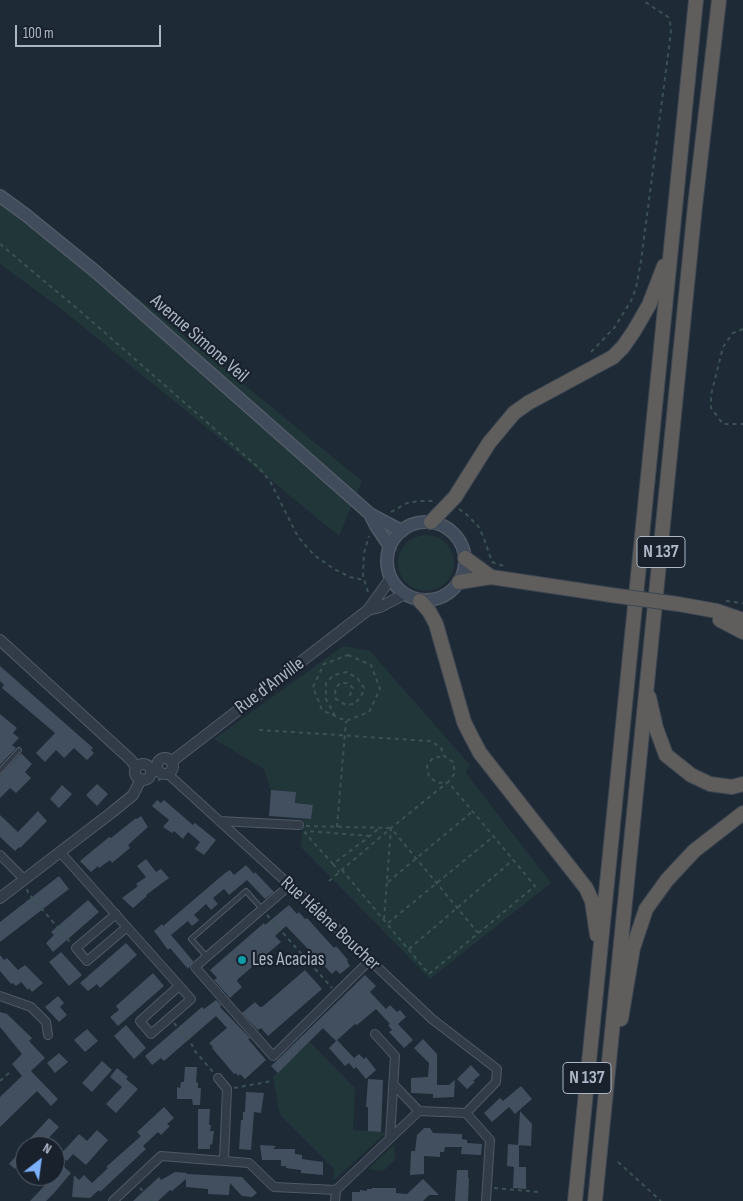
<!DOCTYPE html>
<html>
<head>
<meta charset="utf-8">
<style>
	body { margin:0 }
	#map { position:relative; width:743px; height:1201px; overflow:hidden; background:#1f2a37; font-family:"Sofia Sans Condensed",sans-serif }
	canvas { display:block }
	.north { position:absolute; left:15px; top:1136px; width:50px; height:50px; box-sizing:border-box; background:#18212c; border:1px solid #535d69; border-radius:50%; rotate:30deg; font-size:14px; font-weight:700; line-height:20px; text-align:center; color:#acb6c5 }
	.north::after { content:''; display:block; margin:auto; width:18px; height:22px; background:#7bb0fb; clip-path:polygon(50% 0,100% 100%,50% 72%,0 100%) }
	.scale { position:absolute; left:15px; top:25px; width:146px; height:22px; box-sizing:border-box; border:2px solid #acb6c5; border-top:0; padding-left:6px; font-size:15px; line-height:18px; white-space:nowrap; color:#acb6c5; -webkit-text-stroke:4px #18212c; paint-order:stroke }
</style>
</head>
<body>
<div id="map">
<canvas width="743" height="1201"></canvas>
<div class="north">N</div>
<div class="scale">100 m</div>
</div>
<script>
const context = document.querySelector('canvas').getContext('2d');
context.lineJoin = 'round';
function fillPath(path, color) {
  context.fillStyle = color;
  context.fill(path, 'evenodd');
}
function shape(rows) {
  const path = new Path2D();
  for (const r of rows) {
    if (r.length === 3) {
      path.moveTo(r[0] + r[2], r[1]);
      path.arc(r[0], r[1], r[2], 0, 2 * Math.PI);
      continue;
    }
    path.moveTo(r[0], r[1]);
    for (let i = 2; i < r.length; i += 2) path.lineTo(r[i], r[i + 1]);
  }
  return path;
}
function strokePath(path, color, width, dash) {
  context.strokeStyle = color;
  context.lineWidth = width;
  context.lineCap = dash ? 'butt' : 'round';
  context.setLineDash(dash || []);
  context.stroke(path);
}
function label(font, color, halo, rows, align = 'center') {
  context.font = font + ' "Sofia Sans Condensed",sans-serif';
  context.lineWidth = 4.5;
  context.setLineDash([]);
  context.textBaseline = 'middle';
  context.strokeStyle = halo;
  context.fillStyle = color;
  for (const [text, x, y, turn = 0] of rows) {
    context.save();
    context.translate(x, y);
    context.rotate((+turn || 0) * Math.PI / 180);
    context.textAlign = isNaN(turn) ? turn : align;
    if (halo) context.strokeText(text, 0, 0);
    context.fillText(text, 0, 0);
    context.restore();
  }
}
fillPath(shape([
	[0,189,44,221,362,481,339,536,65,312,0,264],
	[426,563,28],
	[343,646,370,651,470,765,466,773,551,883,430,979,301,847,303,819,311,819,313,805,295,805,296,792,271,790,264,769,214,739],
	[310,1042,355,1088,353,1130,387,1132,333,1181,334,1169,280,1115,273,1077],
	[394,1145,395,1160,383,1171,368,1169]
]), '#213638');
fillPath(shape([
	[0,666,93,748,91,750,94,753,87,760,74,748,64,758,56,750,45,762,36,753,55,733,2,688,4,685,0,681],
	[0,714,17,728,13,733,19,738,12,745,16,748,0,765],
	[21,753,32,764,25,772,31,778,16,793,10,788,0,798,0,775],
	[97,784,108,794,97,806,86,795],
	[62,785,72,794,59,808,50,799],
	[271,790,296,792,295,803,313,805,311,819,269,816],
	[157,800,161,803,164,800,193,825,195,823,216,840,204,855,195,849,200,842,188,832,183,839,174,831,172,833,163,827,169,820,152,806],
	[38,811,47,821,20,848,19,847,15,851,0,837,0,815,18,832],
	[141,816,148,827,128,845,130,848,112,863,110,860,99,868,98,866,91,872,80,861,109,837,111,838,136,818,137,819],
	[146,859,156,872,161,869,169,878,146,895,147,896,133,908,122,898,138,886,136,884,146,877,137,866],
	[246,865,254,874,255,872,274,892,265,899,247,880,229,895,224,889,213,898,218,904,211,910,206,904,194,915,199,920,196,923,192,926,188,921,171,935,193,961,188,969,170,948,168,950,154,931,162,924,163,926,225,873,230,870,234,875],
	[59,876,69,889,0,942,0,922],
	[88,900,99,912,53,952,46,943,54,935,51,932],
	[289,905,297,914,299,912,305,919,307,918,334,948,336,946,348,960,347,961,350,966,340,974,336,970,332,974,286,926,275,936,281,942,238,979,237,981,242,987,230,998,214,980,217,978,210,970,264,923,265,925],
	[126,943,137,955,100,988,97,984,88,991,80,983],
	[61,952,82,975,69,986,49,962],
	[0,955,4,960,7,958,18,970,25,965,43,983,32,992,29,988,28,990,21,982,16,986,13,983,11,984,0,971],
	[305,970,322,989,268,1036,261,1028,258,1030,242,1013,255,1002,260,1007,262,1007],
	[153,973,164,986,118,1026,110,1017,119,1010,116,1006],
	[365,975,376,986,370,992,386,1009,390,1005,397,1012,400,1010,406,1017,398,1024,413,1040,404,1048,389,1032,392,1030,388,1025,390,1024,376,1009,357,1025,355,1024,336,1041,323,1028,278,1073,271,1066],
	[58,996,64,1003,60,1007,67,1015,59,1022,45,1007],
	[216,1000,221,1005,220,1007,250,1038,248,1039,266,1060,245,1079,240,1074,238,1076,236,1073,234,1074,212,1048,213,1047,209,1043,227,1028,216,1016,164,1061,161,1058,152,1065,145,1056,202,1007,204,1009],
	[0,1012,7,1014,32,1038,29,1041,45,1058,31,1071,58,1099,51,1106,37,1091,0,1127,0,1097,22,1076,12,1064,22,1054,0,1027],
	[126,1025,146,1048,134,1059,114,1036],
	[87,1029,98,1041,85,1052,74,1040],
	[423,1039,437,1054,437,1085,449,1085,455,1080,454,1097,433,1098,433,1094,411,1093,411,1078,428,1077,429,1063,414,1048],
	[337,1040,354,1058,359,1054,364,1059,366,1057,376,1070,366,1079,356,1067,354,1069,349,1063,345,1066,329,1048],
	[59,1053,68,1062,55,1073,47,1063],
	[102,1061,112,1070,92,1092,82,1083],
	[471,1065,480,1075,473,1081,475,1082,467,1089,457,1079],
	[185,1067,197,1067,196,1082,198,1083,198,1088,201,1088,200,1105,193,1105,192,1099,177,1099,177,1087,180,1088,181,1082,184,1082],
	[117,1068,128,1077,126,1079,138,1089,116,1113,106,1104,122,1087,110,1077],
	[368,1079,383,1080,381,1132,368,1131,368,1107,366,1107],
	[521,1086,532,1099,515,1114,509,1107,492,1122,484,1113,500,1098,503,1101],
	[246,1092,264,1093,261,1113,254,1112,251,1150,239,1149,241,1120,243,1120,243,1112,245,1112],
	[164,1107,174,1118,167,1124,170,1126,161,1135,158,1132,143,1146,146,1149,100,1192,99,1190,90,1198,72,1197,74,1175,79,1180,84,1175,92,1183,108,1168,106,1167,141,1136,137,1132],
	[198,1109,210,1109,209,1125,211,1125,210,1131,214,1131,212,1145,210,1144,210,1149,198,1149],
	[520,1111,532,1124,531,1146,518,1145],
	[49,1118,59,1127,41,1146,23,1146],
	[424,1128,430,1128,433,1133,462,1134,462,1139,467,1140,467,1143,482,1144,481,1155,461,1154,462,1147,445,1147,444,1152,440,1152,440,1157,424,1156,424,1174,410,1175,411,1151,415,1151,417,1135],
	[97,1130,108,1140,86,1165,73,1154,67,1161,60,1155,79,1134,87,1141],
	[508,1144,519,1145,519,1167,526,1167,526,1189,513,1188,514,1167,507,1166],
	[260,1145,276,1146,273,1149,295,1149,295,1154,302,1155,302,1159,323,1162,323,1175,301,1173,301,1170,286,1168,286,1166,281,1166,281,1160,262,1160],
	[24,1147,25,1148,24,1158,25,1173,17,1166,15,1169,9,1164],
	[62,1165,71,1173,55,1192,46,1201,30,1201,46,1184,45,1182,50,1176,55,1176,55,1173],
	[457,1170,468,1170,468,1178,469,1178,468,1201,455,1201],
	[175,1172,187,1173,186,1176,187,1174,242,1177,257,1193,252,1197,242,1196,230,1183,229,1195,208,1194,208,1189,186,1187,186,1179,172,1191,170,1190,158,1201,133,1201,159,1177,161,1180],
	[423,1179,439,1195,429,1195,423,1201,352,1201,352,1192,360,1192,360,1190,367,1191,367,1189,372,1189,372,1188,396,1188,396,1193,407,1194]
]), '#424f5f');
const service = shape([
	[0,771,19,750],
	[207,957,191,939,246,891,262,909]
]);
const minor = shape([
	[219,821,299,825],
	[61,853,191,999,151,1034,140,1021,179,986],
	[0,855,24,879],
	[290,885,195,967,273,1056,370,960],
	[116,914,76,948,87,961,127,927],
	[0,996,31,1007,46,1022,48,1035],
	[375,1034,395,1056,390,1138],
	[218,1078,227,1089,224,1160],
	[393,1084,419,1111],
	[466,1113,490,1140,486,1201],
	[113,1201,161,1156,249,1163,274,1187,336,1190,419,1111,466,1113,496,1082,497,1069,432,1019,316,909,168,774],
	[335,1201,336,1190]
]);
const tertiary = shape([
	[368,610,380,607,405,594],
	[0,640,131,760,136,767],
	[165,766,8],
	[171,762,368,610,391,578],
	[143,772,8],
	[0,898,111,813,133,795,141,779]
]);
const secondary = shape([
	[0,196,26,215,96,272,370,514,402,531],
	[370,514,376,526,390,547],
	[426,561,39]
]);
const trunk = shape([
	[431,522,455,497,489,443,514,413,528,403,613,357,623,347,634,331,649,305,664,266],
	[465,558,491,577],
	[459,582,491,577,618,596],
	[420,601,429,611,436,624,464,722,471,736,480,753,586,888,592,901,597,935],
	[678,604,717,611,743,620],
	[720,620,743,632],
	[649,697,656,728,666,755,691,775,710,784,732,787,743,784],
	[621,1019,633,948,646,909,667,880,694,851,743,813],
	[575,1201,696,0],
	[595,1201,695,206,719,0]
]);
strokePath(service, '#505966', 6);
strokePath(minor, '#505966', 10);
strokePath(tertiary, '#505966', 12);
strokePath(secondary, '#505966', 14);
strokePath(trunk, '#3d4652', 16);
strokePath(shape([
	[0,244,80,311,258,467,270,481,298,537,314,555,334,569,350,577,364,580],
	[743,329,733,333,723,347,711,395,711,408,723,424,743,424],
	[591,352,614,328,631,301,636,288,641,261,671,32,670,21,668,17,642,0],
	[459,509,466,514,478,526,483,536,492,562,504,566],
	[391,512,407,503,419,501,436,501],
	[368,592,363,576,364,553,369,536],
	[726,601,743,603],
	[348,655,371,665,380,689,369,712,346,721,322,710,313,687,324,664,348,655],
	[335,716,326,699,326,683,334,675,347,672,358,679,364,688,361,697,354,704,346,705,336,699,335,689,340,683,347,683,353,688,350,695,346,695],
	[259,730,431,741,441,748,444,756,453,762,455,773,448,782,438,783,429,777,427,766,433,758,444,756],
	[150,782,162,779],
	[306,826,391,828],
	[337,827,346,721],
	[370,836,307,831,305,833,333,864,370,836,379,828],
	[333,864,339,872],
	[329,881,391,828,448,782,535,886,429,974,342,870],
	[388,882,473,811],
	[27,889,28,893,71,943],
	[267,915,332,988],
	[384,919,391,828,478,933],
	[388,923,494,836],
	[409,949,513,860],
	[174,1023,178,1028],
	[181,1031,191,1042,194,1050,213,1072],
	[0,1081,11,1071],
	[234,1088,272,1081],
	[618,1162,661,1201],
	[140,1188,152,1201],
	[494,1188,539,1192]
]), '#3b5253', 2, [4, 4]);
strokePath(service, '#323c48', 4);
strokePath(minor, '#323c48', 8);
strokePath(tertiary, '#323c48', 10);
strokePath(secondary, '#404b5b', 11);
strokePath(trunk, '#5f5e5c', 14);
const trunkBridge = shape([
	[618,596,678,604]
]);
strokePath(trunkBridge, '#3d4652', 16, []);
strokePath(trunkBridge, '#5f5e5c', 14);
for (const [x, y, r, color] of [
	[242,960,5,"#0f9aa8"]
]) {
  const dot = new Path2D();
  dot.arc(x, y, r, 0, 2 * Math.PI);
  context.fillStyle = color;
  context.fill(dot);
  strokePath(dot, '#18212c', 2);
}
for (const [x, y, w] of [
	[661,552,48],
	[587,1078,48]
]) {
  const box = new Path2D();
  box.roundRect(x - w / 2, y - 15.5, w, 31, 4);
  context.fillStyle = '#18212c';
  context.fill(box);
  strokePath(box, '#acb6c5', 1);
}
label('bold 18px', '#acb6c5', null, [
	["N 137",661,552],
	["N 137",587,1078]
]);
label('19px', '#acb6c5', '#18212c', [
	["Avenue Simone Veil",199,339,41],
	["Rue d'Anville",270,686,-37],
	["Rue Hélène Boucher",330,924,43]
]);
label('19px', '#acb6c5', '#18212c', [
	["Les Acacias",252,960]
], 'left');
</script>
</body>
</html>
